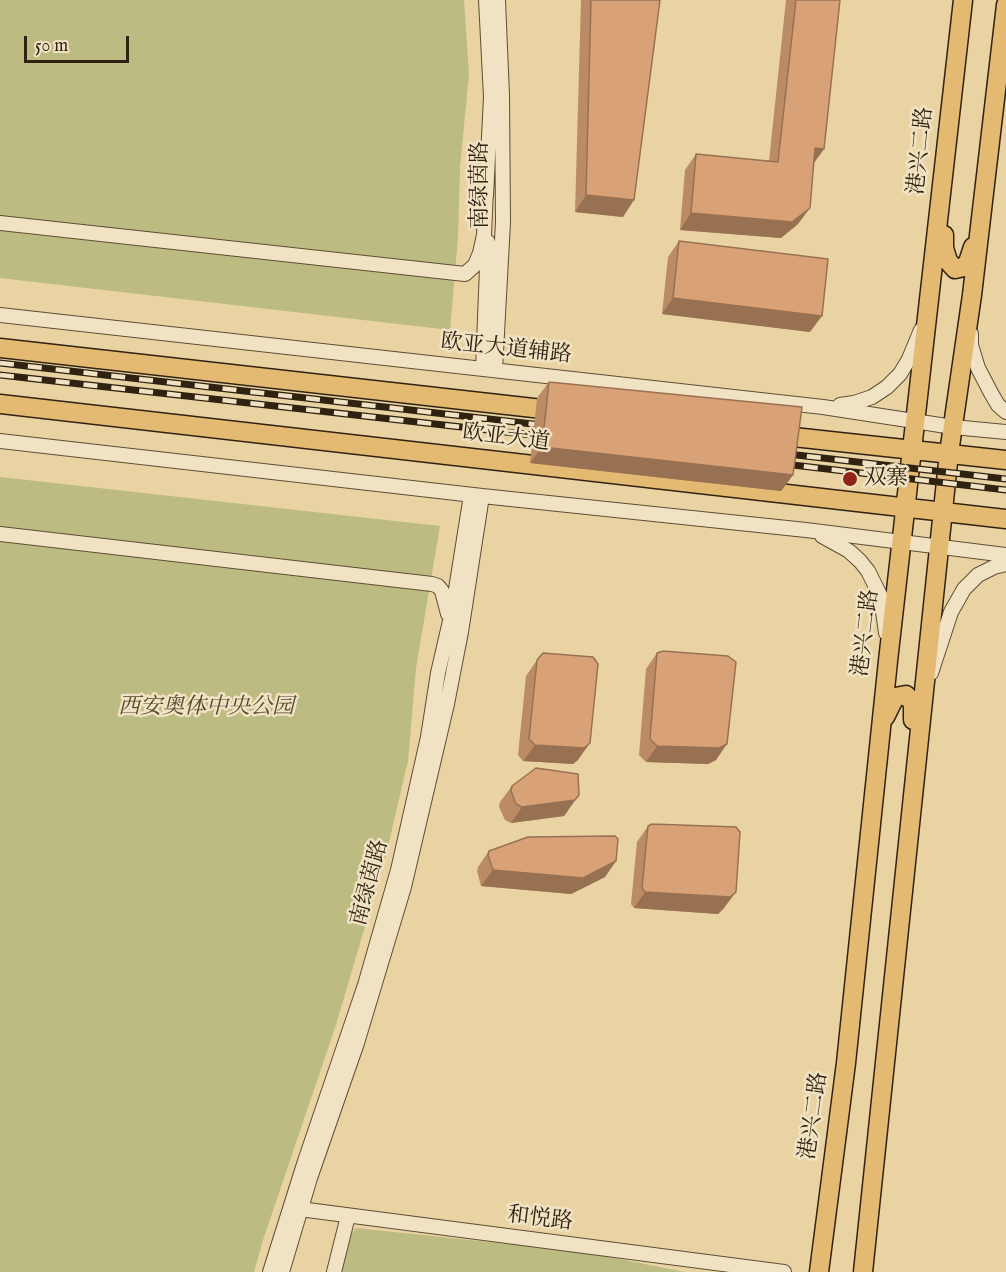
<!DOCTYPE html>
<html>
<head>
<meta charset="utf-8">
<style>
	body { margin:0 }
	#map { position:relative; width:1006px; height:1272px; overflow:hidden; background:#e9d3a3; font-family:"IM FELL English",serif }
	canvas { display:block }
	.scale { position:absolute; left:24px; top:36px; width:105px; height:27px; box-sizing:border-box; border:3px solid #302211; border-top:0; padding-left:8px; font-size:18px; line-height:21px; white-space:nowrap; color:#302211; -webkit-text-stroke:4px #f1e2c3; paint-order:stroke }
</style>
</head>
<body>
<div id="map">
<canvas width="1006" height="1272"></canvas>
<div class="scale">50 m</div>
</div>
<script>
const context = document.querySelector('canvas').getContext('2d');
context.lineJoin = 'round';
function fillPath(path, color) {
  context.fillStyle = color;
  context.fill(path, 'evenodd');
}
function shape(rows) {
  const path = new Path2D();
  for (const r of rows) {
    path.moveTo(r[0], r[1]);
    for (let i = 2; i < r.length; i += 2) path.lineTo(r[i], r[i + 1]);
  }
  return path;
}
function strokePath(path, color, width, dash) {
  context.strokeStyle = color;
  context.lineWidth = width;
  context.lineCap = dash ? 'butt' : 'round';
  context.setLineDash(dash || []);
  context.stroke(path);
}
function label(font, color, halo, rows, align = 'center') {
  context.font = font + ' "IM FELL English","Noto Serif SC",serif';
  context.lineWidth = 5;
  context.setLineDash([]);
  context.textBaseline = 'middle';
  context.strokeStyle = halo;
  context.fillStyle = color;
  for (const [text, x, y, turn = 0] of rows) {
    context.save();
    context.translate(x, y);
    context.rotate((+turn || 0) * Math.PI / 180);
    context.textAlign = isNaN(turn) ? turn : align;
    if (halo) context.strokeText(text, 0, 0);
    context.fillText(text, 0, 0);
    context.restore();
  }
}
fillPath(shape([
	[0,0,464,0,469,74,460,167,458,237,450,330,0,278],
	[0,477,440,526,416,668,408,761,386,855,336,1025,263,1240,254,1272,0,1272],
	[356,1228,546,1248,594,1254,685,1272,341,1272,352,1233]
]), '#bcbb81');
const minor = shape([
	[486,0,491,97,486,196],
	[0,223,465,274,475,265,480,253,484,235,486,189],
	[0,315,823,407,953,427,1006,432],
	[971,334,971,345,978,368,991,393,998,405,1006,412],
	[483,369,488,242],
	[495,370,503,222,502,95,498,0],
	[840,405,854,403,872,397,887,387,900,374,909,359,921,330],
	[0,441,482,496,806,530,1006,555],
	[0,534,432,584,438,586,442,591,448,614],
	[822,536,849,551,860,561,868,571,881,597,886,633],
	[931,673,951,612,964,589,978,575,994,567,1006,564],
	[292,1208,784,1272],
	[270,1272,305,1161,365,985,398,870,428,737,438,673,453,608,471,495],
	[282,1272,310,1178,357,1043,404,887,447,704,461,632,482,496],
	[334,1272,348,1216]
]);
const major = shape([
	[944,235,944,248,948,261,955,269,964,267,968,262,973,247],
	[0,348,560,411],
	[0,404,1006,519],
	[775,435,1006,460],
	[885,717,895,697,906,695,913,703,913,720],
	[819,1272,846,1063,888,661,963,0],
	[863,1272,949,453,972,295,1006,5]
]);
strokePath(minor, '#5e4e36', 16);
strokePath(major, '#302211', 21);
strokePath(minor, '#f1e2c3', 14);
strokePath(major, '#e4ba72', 18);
const rail = shape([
	[0,363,550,426],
	[0,375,550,437],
	[779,453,1006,479],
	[776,463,1006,490]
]);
strokePath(rail, '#302211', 7);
strokePath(rail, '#f1e2c3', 4.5, [14]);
fillPath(shape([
	[581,0,660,0,623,217,575,212],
	[786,0,840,0,824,149,814,163,798,224,781,238,680,230,685,170,696,154,769,161],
	[679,241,810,332,662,314,668,257],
	[549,382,793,475,781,491,530,463,537,398],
	[657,653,716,760,708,764,646,762,639,755,646,669],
	[537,660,578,760,573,764,523,761,518,755,526,676],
	[512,786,568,811,564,816,511,823,505,820,499,807,500,802],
	[648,826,724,908,718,914,634,908,631,904,637,842],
	[489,851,616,861,605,877,571,894,481,886,477,871,478,867]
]), '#bb8b65');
fillPath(shape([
	[815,148,824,149,812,165],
	[586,195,634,200,623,217,575,212],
	[810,208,798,224,781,238,680,230,691,213],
	[673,298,822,316,810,332,662,314],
	[542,447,793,475,781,491,530,463],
	[590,743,578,760,573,764,523,761,535,745],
	[727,744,716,760,708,764,646,762,657,746],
	[579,795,564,816,511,823,522,807],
	[616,861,605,877,571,894,481,886,493,870],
	[645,892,736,892,724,908,718,914,634,908]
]), '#987153');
const building = shape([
	[591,0,660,0,634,200,586,195,591,0],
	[796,0,840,0,824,149,815,148,810,208,792,222,691,213,696,154,778,162,796,0],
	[679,241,828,259,822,316,673,298,679,241],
	[549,382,802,407,793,475,542,447,549,382],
	[663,651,728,656,736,662,727,744,719,748,657,746,650,739,657,653,663,651],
	[543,653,593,657,598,664,590,743,584,748,535,745,529,739,537,660,543,653],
	[536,768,578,774,579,795,575,800,522,807,516,804,511,791,512,786,536,768],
	[652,824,736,827,740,832,736,892,730,897,645,892,642,888,648,826,652,824],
	[615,836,618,839,616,861,583,878,493,870,488,855,489,851,528,837,615,836]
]);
fillPath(building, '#d9a276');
strokePath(building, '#987153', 1.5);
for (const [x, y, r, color] of [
	[850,479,8,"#8f2418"]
]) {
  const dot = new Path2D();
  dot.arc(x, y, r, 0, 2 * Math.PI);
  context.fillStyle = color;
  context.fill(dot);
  strokePath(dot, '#f1e2c3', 2);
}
label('22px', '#302211', '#f1e2c3', [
	["港兴二路",922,151,-84],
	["南绿茵路",481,185,-90],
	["欧亚大道辅路",506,350,6],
	["欧亚大道",506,439,7],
	["港兴二路",867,633,-83],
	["南绿茵路",371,883,-75],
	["港兴二路",815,1116,-82],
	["和悦路",540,1220,7]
]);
label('22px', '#302211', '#f1e2c3', [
	["双寨",864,479]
], 'left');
label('italic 22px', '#53482d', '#f1e2c3', [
	["西安奥体中央公园",206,708]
]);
</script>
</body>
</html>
